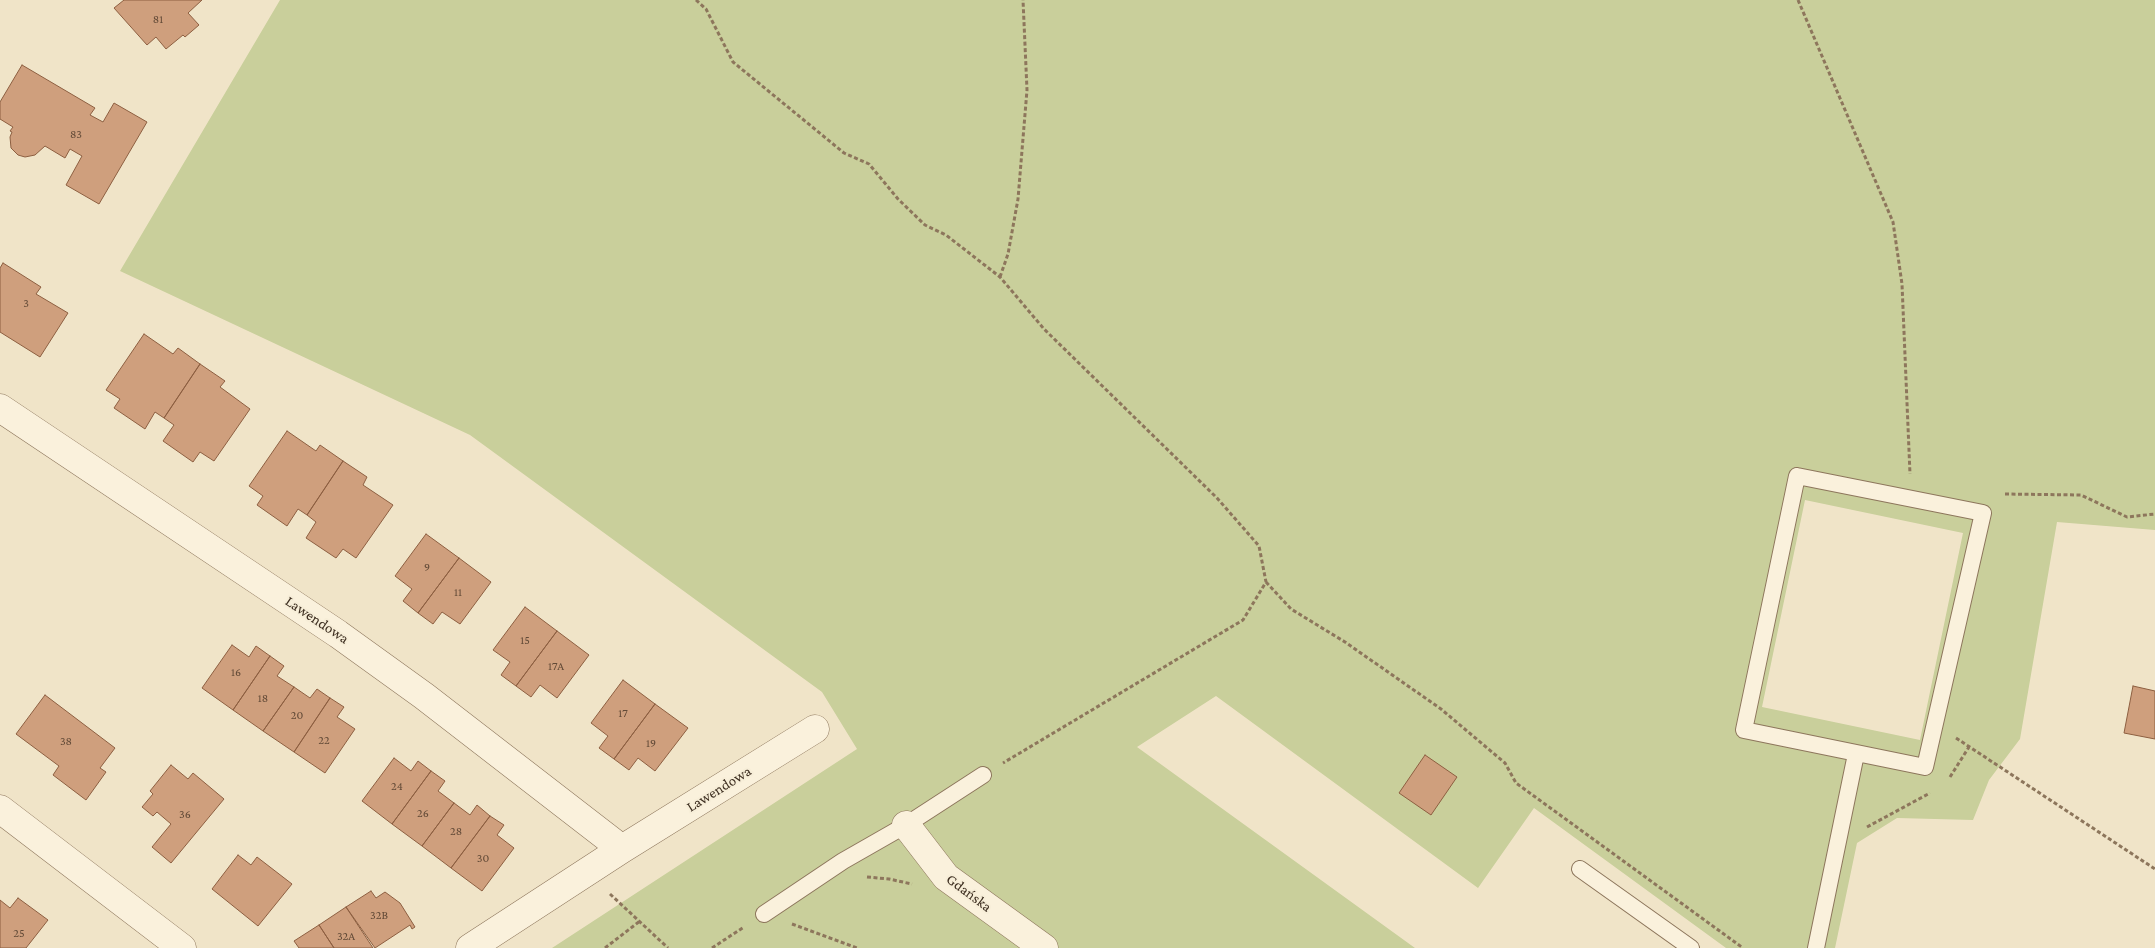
<!DOCTYPE html>
<html>
<head>
<meta charset="utf-8">
<style>
	body { margin:0 }
	canvas { display:block; background:#f0e4c8 }
</style>
</head>
<body>
<canvas width="2155" height="948"></canvas>
<script>
const context = document.querySelector('canvas').getContext('2d');
context.lineJoin = 'round';
function fillPath(path, color) {
  context.fillStyle = color;
  context.fill(path, 'evenodd');
}
function shape(rows) {
  const path = new Path2D();
  for (const r of rows) {
    path.moveTo(r[0], r[1]);
    for (let i = 2; i < r.length; i += 2) path.lineTo(r[i], r[i + 1]);
  }
  return path;
}
function strokePath(path, color, width, dash) {
  context.strokeStyle = color;
  context.lineWidth = width;
  context.lineCap = dash ? 'butt' : 'round';
  context.setLineDash(dash || []);
  context.stroke(path);
}
function label(font, color, halo, rows, align = 'center') {
  context.font = font + ' "Crimson Pro",serif';
  context.lineWidth = 4;
  context.setLineDash([]);
  context.textBaseline = 'middle';
  context.strokeStyle = halo;
  context.fillStyle = color;
  for (const [text, x, y, turn = 0] of rows) {
    context.save();
    context.translate(x, y);
    context.rotate((+turn || 0) * Math.PI / 180);
    context.textAlign = isNaN(turn) ? turn : align;
    if (halo) context.strokeText(text, 0, 0);
    context.fillText(text, 0, 0);
    context.restore();
  }
}
fillPath(shape([
	[280,0,2155,0,2155,530,2057,522,2020,739,1989,780,1973,820,1897,818,1857,843,1835,948,1726,948,1534,808,1478,888,1216,696,1137,747,1415,948,552,948,857,749,822,692,470,435,120,271],
	[1805,500,1963,533,1920,740,1762,707]
]), '#c9cf9b');
const building = shape([
	[124,0,202,0,188,13,199,25,185,37,183,35,166,49,156,37,147,45,114,8,124,0],
	[22,65,95,108,90,115,103,122,114,103,147,122,99,204,66,185,82,156,70,149,65,158,45,146,35,155,25,157,18,155,11,148,10,137,12,132,10,131,13,127,0,119,0,102,22,65],
	[3,263,41,287,36,294,68,313,40,357,0,332,0,268,3,263],
	[144,334,173,354,178,348,200,364,164,418,155,412,145,429,114,408,120,399,106,390,144,334],
	[200,364,225,381,220,387,250,409,214,461,200,452,193,462,163,441,174,425,164,418,200,364],
	[287,431,316,451,320,445,343,461,307,515,298,509,287,526,257,505,263,496,249,486,287,431],
	[343,461,367,477,363,485,393,505,356,558,343,549,336,558,306,538,316,522,307,515,343,461],
	[426,534,459,558,418,613,403,601,412,589,395,576,426,534],
	[459,558,491,582,460,624,442,612,433,624,418,613,459,558],
	[525,607,557,631,516,686,501,675,510,662,493,650,525,607],
	[557,631,589,655,557,698,540,685,531,697,516,686,557,631],
	[232,645,249,657,256,646,270,656,233,710,202,688,232,645],
	[270,656,284,666,277,676,294,687,263,731,233,710,270,656],
	[623,680,655,704,614,759,599,748,608,736,591,723,623,680],
	[2133,686,2155,691,2155,739,2124,733,2133,686],
	[294,687,310,698,317,689,330,698,294,752,263,731,294,687],
	[45,695,115,748,100,768,106,772,86,800,53,775,59,766,16,734,45,695],
	[330,698,344,707,337,717,355,729,325,773,294,752,330,698],
	[655,704,688,728,655,771,638,758,629,770,614,759,655,704],
	[1425,755,1457,777,1431,815,1399,793,1425,755],
	[394,758,411,771,418,761,431,771,392,824,362,801,394,758],
	[171,765,188,779,193,773,224,799,171,863,152,847,171,824,157,812,153,816,142,807,153,794,150,791,171,765],
	[431,771,445,781,438,791,454,803,422,846,392,824,431,771],
	[454,803,470,815,477,805,490,816,451,868,422,846,454,803],
	[490,816,504,825,497,835,514,848,482,891,451,868,490,816],
	[238,855,251,865,257,857,292,884,258,926,212,889,238,855],
	[371,891,376,898,385,892,400,903,415,927,412,929,410,925,375,948,346,907,371,891],
	[18,898,48,920,26,948,0,948,0,900,10,908,18,898],
	[346,907,373,948,334,948,319,925,346,907],
	[319,925,334,948,299,948,294,941,319,925]
]);
fillPath(building, '#cf9f7d');
strokePath(building, '#8d5f41', 1);
const lane = shape([
	[1797,476,1983,513,1925,767,1744,730,1797,476],
	[1580,869,1691,948],
	[764,914,843,861,906,825,983,775],
	[1816,948,1856,754]
]);
const street = shape([
	[0,408,338,634,424,696,622,849],
	[0,809,182,948],
	[906,825,946,877,1044,948],
	[470,948,622,849,815,729]
]);
strokePath(lane, '#8d765c', 18);
strokePath(street, '#8d765c', 29);
strokePath(shape([
	[696,0,706,9,733,62,844,153,869,164,898,199,925,225,946,235,1000,277,1044,329,1217,498,1259,546,1266,582,1243,620,1003,763],
	[1798,0,1893,222,1902,284,1910,474],
	[1000,277,1008,254,1018,199,1027,90,1023,0],
	[2005,494,2081,495,2127,517,2155,514],
	[1266,582,1291,609,1345,642,1441,709,1505,763,1516,783,1743,948],
	[1956,738,2155,869],
	[1950,777,1969,747],
	[1867,827,1930,793],
	[867,877,889,879,912,884],
	[610,894,668,948],
	[792,924,857,948],
	[605,948,640,921],
	[712,948,744,927]
]), '#8d765c', 3, [4, 2.5]);
strokePath(lane, '#faf1dc', 16);
strokePath(street, '#faf1dc', 28);
label('12px', '#624a37', null, [
	["81",158,19],
	["83",76,134],
	["3",26,303],
	["9",427,567],
	["11",458,592],
	["15",525,640],
	["17A",556,666],
	["16",236,672],
	["18",263,698],
	["17",623,713],
	["20",297,715],
	["22",324,740],
	["38",66,741],
	["19",651,743],
	["24",397,786],
	["26",423,813],
	["36",185,814],
	["28",456,831],
	["30",483,858],
	["32B",379,915],
	["25",19,933],
	["32A",346,936]
]);
label('15px', '#3d2e20', '#f7eed8', [
	["Lawendowa",317,620,34],
	["Lawendowa",719,789,-32],
	["Gdańska",969,893,37]
]);
</script>
</body>
</html>
